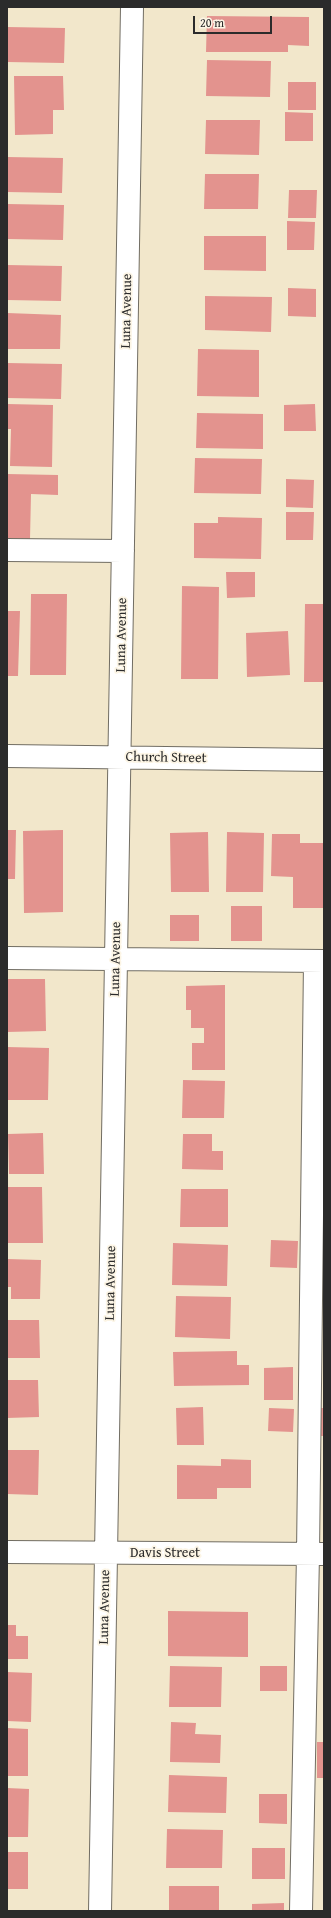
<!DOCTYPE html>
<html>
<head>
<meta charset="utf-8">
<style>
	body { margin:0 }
	#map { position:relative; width:331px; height:1918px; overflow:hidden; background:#f2e7cb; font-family:"Gentium Book Plus",serif }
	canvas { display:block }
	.frame { position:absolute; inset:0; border:8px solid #2b2b2b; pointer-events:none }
	.scale { position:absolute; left:193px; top:16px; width:79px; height:18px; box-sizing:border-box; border:2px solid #2b2b2b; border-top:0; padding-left:5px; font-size:12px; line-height:14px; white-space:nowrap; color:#2b2b2b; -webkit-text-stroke:3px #fcf5e5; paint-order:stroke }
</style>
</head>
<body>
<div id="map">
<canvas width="331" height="1918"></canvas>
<div class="frame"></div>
<div class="scale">20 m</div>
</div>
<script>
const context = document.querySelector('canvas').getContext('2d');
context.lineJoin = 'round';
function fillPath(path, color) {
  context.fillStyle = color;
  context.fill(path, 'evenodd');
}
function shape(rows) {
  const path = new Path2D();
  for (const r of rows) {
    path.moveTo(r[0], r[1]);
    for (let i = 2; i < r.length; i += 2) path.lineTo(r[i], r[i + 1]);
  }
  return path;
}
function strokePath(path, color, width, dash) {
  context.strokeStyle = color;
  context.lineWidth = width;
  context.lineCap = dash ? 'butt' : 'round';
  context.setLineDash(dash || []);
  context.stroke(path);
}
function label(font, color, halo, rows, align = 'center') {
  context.font = font + ' "Gentium Book Plus",serif';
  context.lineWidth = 3.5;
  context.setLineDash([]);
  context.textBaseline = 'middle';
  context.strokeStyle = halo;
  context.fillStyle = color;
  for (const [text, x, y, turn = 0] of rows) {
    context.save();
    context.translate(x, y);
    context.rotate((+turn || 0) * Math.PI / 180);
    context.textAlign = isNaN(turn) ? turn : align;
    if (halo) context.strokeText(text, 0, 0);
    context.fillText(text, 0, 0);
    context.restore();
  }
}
fillPath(shape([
	[207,16,309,17,309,46,288,45,288,52,206,52],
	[7,27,65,28,64,63,7,62],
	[207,60,271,61,270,97,206,96],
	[14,76,63,76,64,110,53,110,53,134,15,135],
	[288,82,316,82,316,110,288,110],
	[285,112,313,113,313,141,285,141],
	[206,120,260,120,259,155,205,154],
	[7,157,63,158,62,193,7,192],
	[205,174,259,174,258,209,204,209],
	[289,190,317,190,316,218,288,218],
	[7,204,64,205,63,240,7,239],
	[287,221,315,222,314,250,287,250],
	[204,236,266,236,266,271,204,270],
	[7,265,62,266,61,301,7,300],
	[288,288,316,289,316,317,288,316],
	[205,296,272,297,271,332,205,330],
	[7,313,61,315,60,349,7,349],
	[198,349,259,350,259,397,197,396],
	[7,363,62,364,61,399,7,398],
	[7,404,53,405,52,467,10,466,11,429,7,429],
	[315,404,316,431,284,431,284,405],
	[197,413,263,414,263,449,196,448],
	[195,458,262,459,261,494,194,493],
	[7,474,58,475,58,495,31,494,30,539,7,538],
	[286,479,314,480,313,508,286,507],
	[286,512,314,512,313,540,286,540],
	[218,517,262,518,261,559,194,558,194,523,218,523],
	[226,572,255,572,255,597,227,598],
	[182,586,219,587,218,679,181,679],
	[31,594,67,594,66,675,30,675],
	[305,604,324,604,324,682,304,682],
	[7,611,20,611,18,676,7,676],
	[288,631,290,675,247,677,246,633],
	[7,830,16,830,15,879,7,879],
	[63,830,63,912,24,913,23,831],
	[208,832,209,892,171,892,170,833],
	[227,832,264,833,263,892,226,892],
	[272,834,300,834,300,843,324,843,324,908,293,908,293,877,271,876],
	[231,906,262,906,262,941,231,941],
	[170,915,199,915,199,941,170,941],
	[7,979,45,979,46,1031,7,1032],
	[225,985,225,1070,192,1070,192,1043,204,1043,204,1028,191,1028,191,1010,186,1010,186,986],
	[7,1047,49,1048,48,1100,7,1100],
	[183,1080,225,1081,224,1118,182,1118],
	[43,1133,44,1174,9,1174,8,1134],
	[183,1134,212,1134,212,1151,223,1151,223,1170,182,1169],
	[7,1187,42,1187,43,1243,7,1243],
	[181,1189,228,1189,228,1227,180,1227],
	[271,1240,298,1241,297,1268,270,1267],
	[173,1243,228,1245,227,1286,172,1285],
	[7,1259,41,1260,40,1299,11,1299,11,1287,7,1287],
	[176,1296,231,1297,230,1339,175,1337],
	[7,1320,39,1320,40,1358,7,1358],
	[237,1351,237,1365,249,1365,249,1385,174,1386,173,1352],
	[293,1367,293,1400,264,1400,264,1368],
	[7,1380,38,1380,39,1417,7,1418],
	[203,1407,204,1445,177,1445,176,1408],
	[269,1408,294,1409,293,1432,268,1431],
	[321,1408,324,1408,324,1436,321,1436],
	[7,1450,39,1450,38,1495,7,1494],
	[221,1459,251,1460,251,1488,217,1488,217,1499,177,1499,177,1465,221,1466],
	[168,1611,248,1612,248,1657,168,1656],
	[7,1625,16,1625,16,1636,28,1636,28,1659,7,1659],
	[170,1666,222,1667,221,1707,169,1707],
	[260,1666,287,1666,287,1691,260,1691],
	[7,1672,32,1673,31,1722,7,1721],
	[171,1722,196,1723,195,1734,221,1735,220,1763,170,1762],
	[7,1728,28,1729,28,1776,7,1776],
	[317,1742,324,1742,324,1778,317,1778],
	[169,1775,227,1777,226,1813,168,1812],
	[7,1788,29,1789,28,1837,7,1837],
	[259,1794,287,1794,287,1824,259,1823],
	[167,1829,223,1830,222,1868,166,1868],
	[252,1848,285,1848,285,1879,252,1879],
	[7,1852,28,1852,28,1889,7,1889],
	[169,1886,219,1886,219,1911,169,1911],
	[284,1903,284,1911,252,1911,252,1904]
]), '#e3938e');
const minor = shape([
	[7,550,123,551],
	[7,756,324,760],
	[7,958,324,961],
	[7,1552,324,1554],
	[100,1911,132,7],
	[301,1911,308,1554,315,961]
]);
strokePath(minor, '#716d63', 24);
strokePath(minor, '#fff', 22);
label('14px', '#2b2b2b', '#fcf5e5', [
	["Luna Avenue",127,311,-89],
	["Luna Avenue",122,635,-89],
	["Church Street",166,758,1],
	["Luna Avenue",116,959,-89],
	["Luna Avenue",111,1283,-89],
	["Davis Street",165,1553],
	["Luna Avenue",105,1607,-89]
]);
</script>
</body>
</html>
